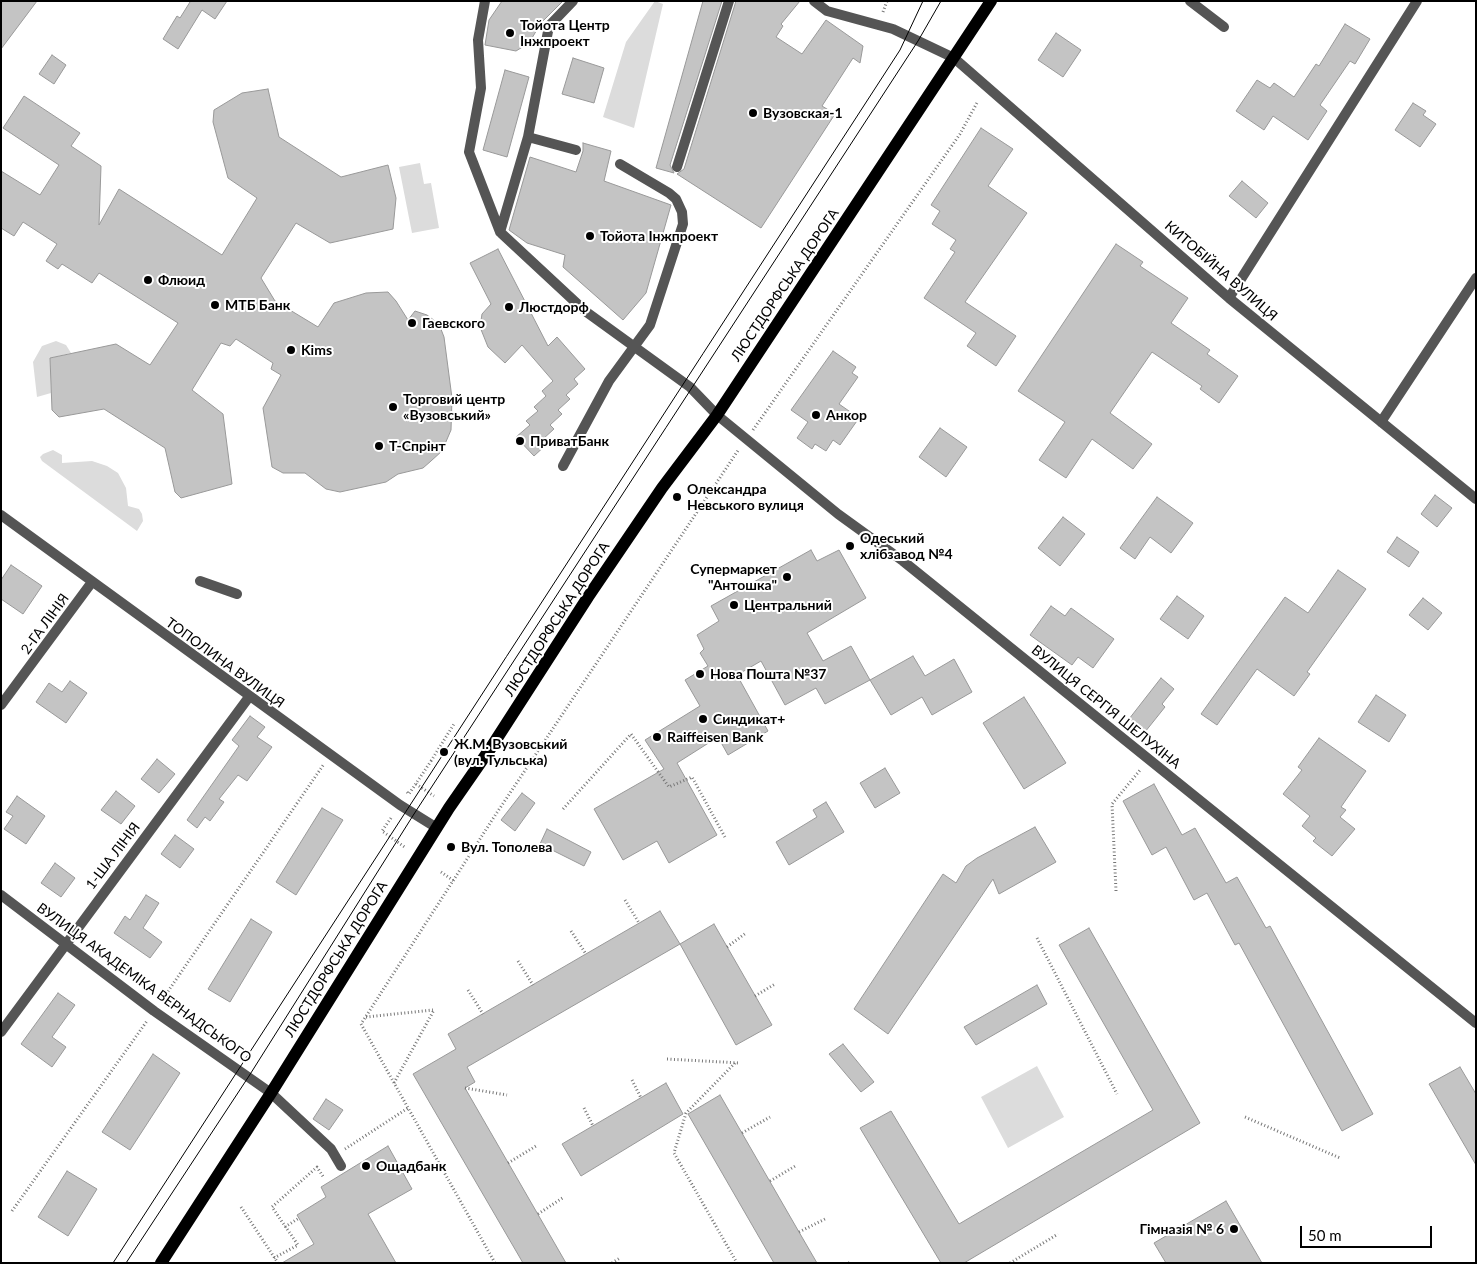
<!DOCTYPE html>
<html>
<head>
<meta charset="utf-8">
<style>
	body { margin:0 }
	#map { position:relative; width:1477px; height:1264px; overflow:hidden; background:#fff; font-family:Lato,sans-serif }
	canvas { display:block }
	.frame { position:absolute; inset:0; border:2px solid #000; pointer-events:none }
	.scale { position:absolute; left:1300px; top:1226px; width:132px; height:22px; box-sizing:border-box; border:2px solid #000; border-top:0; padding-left:6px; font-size:15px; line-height:18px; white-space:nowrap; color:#000; -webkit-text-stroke:4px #fff; paint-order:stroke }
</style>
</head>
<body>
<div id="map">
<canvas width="1477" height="1264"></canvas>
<div class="frame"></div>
<div class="scale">50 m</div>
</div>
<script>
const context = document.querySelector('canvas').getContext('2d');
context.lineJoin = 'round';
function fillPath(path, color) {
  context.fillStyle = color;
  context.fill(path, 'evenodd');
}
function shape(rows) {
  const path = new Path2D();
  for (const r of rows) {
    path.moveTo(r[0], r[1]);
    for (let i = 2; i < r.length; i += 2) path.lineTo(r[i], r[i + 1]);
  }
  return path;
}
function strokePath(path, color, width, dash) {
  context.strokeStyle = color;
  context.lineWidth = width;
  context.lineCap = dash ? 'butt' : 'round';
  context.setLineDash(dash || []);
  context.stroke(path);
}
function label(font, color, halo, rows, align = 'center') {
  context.font = font + ' Lato,sans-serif';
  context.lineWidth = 4;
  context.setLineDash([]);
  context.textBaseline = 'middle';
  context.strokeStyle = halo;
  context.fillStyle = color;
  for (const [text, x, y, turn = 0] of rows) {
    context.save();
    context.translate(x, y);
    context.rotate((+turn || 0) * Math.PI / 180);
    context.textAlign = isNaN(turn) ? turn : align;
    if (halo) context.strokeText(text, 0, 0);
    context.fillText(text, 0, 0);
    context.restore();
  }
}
fillPath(shape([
	[655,1,663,4,634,128,603,117,626,42],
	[420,163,424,184,431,183,439,228,412,233,399,167],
	[56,341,66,345,71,353,50,358,51,393,37,397,33,362,42,346],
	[53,450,62,455,62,463,92,461,107,466,118,473,126,488,128,506,139,509,142,514,143,521,137,531,42,461,40,457,43,454],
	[1037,1066,1064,1117,1008,1148,981,1097]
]), '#dcdcdc');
const building = shape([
	[1,1,37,1,1,49,1,1],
	[188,1,227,1,215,19,202,10,178,49,163,39,177,16,180,18,190,2,188,1],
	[502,1,563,1,541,23,529,43,516,51,485,45,489,20,502,1],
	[703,1,722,1,670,165,674,173,656,168,703,1],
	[736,1,800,1,781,24,783,26,776,37,802,54,826,20,863,46,860,63,853,58,822,106,835,114,761,228,677,174,684,169,736,1],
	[1345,24,1370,39,1355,64,1350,61,1320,105,1327,111,1308,140,1273,116,1264,130,1236,111,1257,80,1270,88,1274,83,1294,97,1316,64,1319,66,1345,24],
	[1056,33,1081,50,1063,77,1038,60,1056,33],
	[52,55,66,65,54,84,39,74,52,55],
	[573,58,604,68,594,103,562,94,573,58],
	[505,70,529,77,507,157,483,150,505,70],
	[268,89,279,137,341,177,388,165,396,198,393,229,330,243,296,223,261,278,275,301,318,327,334,303,366,293,388,292,396,301,408,320,415,311,427,315,439,324,444,337,452,398,451,430,442,451,431,461,423,468,398,474,386,482,340,492,326,489,305,473,283,473,272,467,263,408,281,375,271,369,273,363,236,339,230,346,221,343,192,390,223,414,232,484,181,498,175,492,165,448,104,409,59,417,52,410,50,358,116,344,150,365,178,323,99,273,92,283,62,264,58,269,46,261,57,244,23,222,14,236,1,228,1,171,40,195,59,165,3,128,24,96,80,133,71,146,101,166,99,225,119,189,222,255,257,198,228,178,213,122,214,110,242,93,268,89],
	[1413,103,1426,111,1423,115,1436,124,1420,147,1395,130,1413,103],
	[981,128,1013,149,988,186,1027,213,965,302,1016,336,996,366,967,346,976,333,924,298,955,252,950,249,956,240,932,224,940,211,931,205,981,128],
	[583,143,611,151,604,181,671,205,646,293,623,320,563,267,565,255,527,243,509,230,530,157,576,172,583,151,583,143],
	[1242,181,1268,203,1256,218,1229,196,1242,181],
	[1116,244,1143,262,1140,266,1188,298,1171,323,1210,350,1207,354,1238,376,1219,403,1200,389,1202,386,1152,352,1110,413,1152,444,1133,469,1092,439,1066,478,1039,460,1065,422,1018,391,1116,244],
	[498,249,548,346,557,337,585,369,574,379,578,384,566,395,570,399,558,410,562,414,550,425,554,429,543,439,547,444,534,456,516,437,530,425,526,421,538,411,534,407,546,396,542,391,553,381,522,345,505,363,488,347,480,327,482,314,491,304,470,263,498,249],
	[833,351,856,367,852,373,858,377,839,404,859,418,840,445,833,440,826,451,815,444,812,449,797,438,808,422,791,410,833,351],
	[940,428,967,447,946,477,919,457,940,428],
	[1435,495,1452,508,1437,527,1421,514,1435,495],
	[1157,497,1193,523,1171,553,1150,537,1135,559,1120,548,1157,497],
	[1063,517,1085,534,1060,566,1038,548,1063,517],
	[1397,537,1419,552,1409,567,1387,552,1397,537],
	[811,550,817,561,839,550,866,598,807,633,823,661,851,646,870,680,825,704,816,688,785,705,761,661,737,675,768,731,728,755,718,737,677,763,717,835,669,863,657,841,623,860,594,809,664,769,645,740,700,706,685,680,708,666,700,653,704,649,697,635,719,621,711,606,811,550],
	[11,565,42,586,23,614,1,599,1,580,11,565],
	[1338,570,1366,589,1307,672,1310,674,1294,696,1257,669,1217,725,1201,714,1285,597,1308,613,1338,570],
	[1177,596,1204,616,1188,639,1160,619,1177,596],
	[1423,598,1442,613,1428,630,1409,615,1423,598],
	[1051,606,1065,616,1071,608,1114,639,1093,668,1078,657,1072,665,1030,635,1051,606],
	[913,656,925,676,954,659,972,692,932,715,922,697,891,715,870,680,913,656],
	[1161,678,1174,689,1162,704,1165,707,1145,732,1129,719,1161,678],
	[70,681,87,693,66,723,36,702,49,683,62,692,70,681],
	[1376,695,1406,715,1389,742,1358,722,1376,695],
	[1024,697,1066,763,1024,789,983,723,1024,697],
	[250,716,265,727,257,737,272,747,247,781,238,775,219,799,224,802,210,821,205,817,197,828,187,820,239,746,232,740,250,716],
	[1319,738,1366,771,1341,807,1346,810,1340,817,1355,829,1332,856,1313,841,1316,838,1302,826,1310,816,1283,794,1302,770,1298,767,1319,738],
	[157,759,175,774,159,793,141,779,157,759],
	[885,768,900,793,875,808,860,783,885,768],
	[1154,784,1182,835,1195,828,1226,883,1237,877,1266,928,1270,926,1373,1114,1342,1131,1239,943,1235,945,1207,893,1194,900,1166,847,1152,855,1123,801,1154,784],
	[116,791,135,806,121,824,101,810,116,791],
	[522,793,535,803,515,831,501,820,522,793],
	[17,796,45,816,26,844,4,829,13,816,6,812,17,796],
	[826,802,844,832,789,865,776,842,817,817,813,810,826,802],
	[322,808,343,820,296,895,276,882,322,808],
	[1035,827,1056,862,999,894,993,879,888,1034,854,1009,943,874,956,883,966,866,977,858,1035,827],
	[547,829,591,852,584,866,540,844,547,829],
	[175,835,194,849,180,868,161,854,175,835],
	[55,863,75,878,61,897,41,883,55,863],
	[146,895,159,903,143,928,162,942,150,958,114,933,125,916,130,920,146,895],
	[660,911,680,944,467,1067,475,1082,465,1088,566,1263,523,1263,413,1074,456,1049,448,1034,660,911],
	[251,919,272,932,230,1002,208,989,251,919],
	[714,924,772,1025,736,1045,680,944,714,924],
	[1089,928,1200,1123,964,1263,941,1263,860,1128,891,1111,959,1224,1153,1110,1059,945,1089,928],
	[1037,985,1047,1004,976,1045,964,1027,1037,985],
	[58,993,75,1005,52,1037,66,1047,52,1067,21,1044,58,993],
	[843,1044,874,1082,861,1092,829,1054,843,1044],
	[153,1054,180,1073,130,1150,102,1132,153,1054],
	[1460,1067,1476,1094,1476,1165,1429,1084,1460,1067],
	[666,1083,683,1114,581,1176,562,1144,666,1083],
	[720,1095,799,1232,817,1263,774,1263,688,1114,720,1095],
	[326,1099,343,1110,329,1130,313,1119,326,1099],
	[388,1146,412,1189,368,1214,396,1263,282,1263,314,1244,297,1215,326,1197,321,1187,388,1146],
	[67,1171,97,1189,68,1236,38,1217,67,1171],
	[1226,1201,1262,1263,1166,1263,1154,1243,1226,1201]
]);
fillPath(building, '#c4c4c4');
strokePath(building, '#999', 1);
strokePath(shape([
	[883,12,887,1],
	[753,430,960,134,978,101],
	[431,761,454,724],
	[416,784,434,796],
	[407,792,409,794,431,761],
	[563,809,631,734,669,787,692,777,726,839],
	[391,818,382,831,406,848],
	[441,872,454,881],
	[1116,891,1112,804,1141,769],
	[625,900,639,923],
	[571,931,586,954],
	[1037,938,1117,1094],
	[727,947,746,933],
	[518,961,533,985],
	[468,990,483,1014],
	[755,996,775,984],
	[162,1000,324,764],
	[366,1017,433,1010],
	[667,1059,740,1063],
	[735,1063,686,1113,674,1153,737,1263],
	[632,1080,641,1098],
	[394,1083,434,1010],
	[465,1088,507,1095],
	[584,1108,593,1126],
	[1245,1117,1340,1158],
	[742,1133,770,1117],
	[345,1149,408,1108],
	[508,1163,536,1146],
	[770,1181,797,1165],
	[241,1207,278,1263],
	[12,1211,147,1021],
	[538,1214,564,1197],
	[285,1227,299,1218],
	[799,1232,827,1218],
	[274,1258,298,1245,272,1207,317,1167,324,1178],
	[495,1263,361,1024,496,814,739,449],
	[612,1263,620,1258],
	[849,1263,851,1261],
	[1010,1263,1058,1234]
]), '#777', 3, [1, 2.5]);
strokePath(shape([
	[485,1,478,40,481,88,469,152,500,232,585,311,690,387,717,415],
	[814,1,827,11,893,29,954,58],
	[1190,1,1224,27],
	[528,137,576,150],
	[677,167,729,1],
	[500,232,528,137,549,26,573,1],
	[563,466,609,381,650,325,683,224,682,212,676,199,669,193,620,164],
	[200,581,237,594],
	[271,1093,331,1149,341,1166]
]), '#555', 10);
strokePath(shape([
	[954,58,1229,298,1476,499],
	[1229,298,1417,1],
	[717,415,838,514,903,561,1476,1023],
	[1381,422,1476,278],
	[1,515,400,805,437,828],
	[1,705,92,582],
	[1,895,154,1011,271,1093],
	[1,1032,249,697]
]), '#555', 10);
strokePath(shape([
	[161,1263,271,1093,449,808,492,746,588,597,662,488,717,415,991,1]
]), '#000', 12);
strokePath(shape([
	[113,1263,900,50,923,1],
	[126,1263,249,1076,414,814,918,41,941,1]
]), '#000', 1);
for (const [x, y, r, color] of [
	[510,33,5,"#000"],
	[753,113,5,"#000"],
	[590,236,5,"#000"],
	[148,280,5,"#000"],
	[215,305,5,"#000"],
	[509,307,5,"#000"],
	[412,323,5,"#000"],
	[291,350,5,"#000"],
	[393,407,5,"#000"],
	[816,415,5,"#000"],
	[520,441,5,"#000"],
	[379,446,5,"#000"],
	[677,497,5,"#000"],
	[850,546,5,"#000"],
	[787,577,5,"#000"],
	[734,605,5,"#000"],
	[700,674,5,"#000"],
	[703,719,5,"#000"],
	[657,737,5,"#000"],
	[444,752,5,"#000"],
	[451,847,5,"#000"],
	[366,1166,5,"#000"],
	[1234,1229,5,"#000"]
]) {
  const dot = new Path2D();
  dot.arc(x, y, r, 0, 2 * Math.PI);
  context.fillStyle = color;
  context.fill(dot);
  strokePath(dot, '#fff', 2);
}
label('bold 14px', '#000', '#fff', [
	["Тойота Центр",520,25],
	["Інжпроект",520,41],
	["Вузовская-1",763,113],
	["Тойота Інжпроект",600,236],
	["Флюид",158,280],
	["МТБ Банк",225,305],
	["Люстдорф",519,307],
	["Гаевского",422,323],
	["Kims",301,350],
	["Торговий центр",403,399],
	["«Вузовський»",403,415],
	["Анкор",826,415],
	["ПриватБанк",530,441],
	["Т-Спрінт",389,446],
	["Олександра",687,489],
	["Невського вулиця",687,505],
	["Одеський",860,538],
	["хлібзавод №4",860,554],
	["Супермаркет",777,569,"right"],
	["\"Антошка\"",777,585,"right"],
	["Центральний",744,605],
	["Нова Пошта №37",710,674],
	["Синдикат+",713,719],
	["Raiffeisen Bank",667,737],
	["Ж.М. Вузовський",454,744],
	["(вул. Тульська)",454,760],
	["Вул. Тополева",461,847],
	["Ощадбанк",376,1166],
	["Гімназія № 6",1224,1229,"right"]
], 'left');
label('14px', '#000', '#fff', [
	["КИТОБІЙНА ВУЛИЦЯ",1221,271,41],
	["ЛЮСТДОРФСЬКА ДОРОГА",785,285,-56],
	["ЛЮСТДОРФСЬКА ДОРОГА",557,619,-57],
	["2-ГА ЛІНІЯ",45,624,-54],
	["ТОПОЛИНА ВУЛИЦЯ",225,663,36],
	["ВУЛИЦЯ СЕРГІЯ ШЕЛУХІНА",1106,707,39],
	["1-ША ЛІНІЯ",113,856,-53],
	["ЛЮСТДОРФСЬКА ДОРОГА",336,959,-58],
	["ВУЛИЦЯ АКАДЕМІКА ВЕРНАДСЬКОГО",144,983,36]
]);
</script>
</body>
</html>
